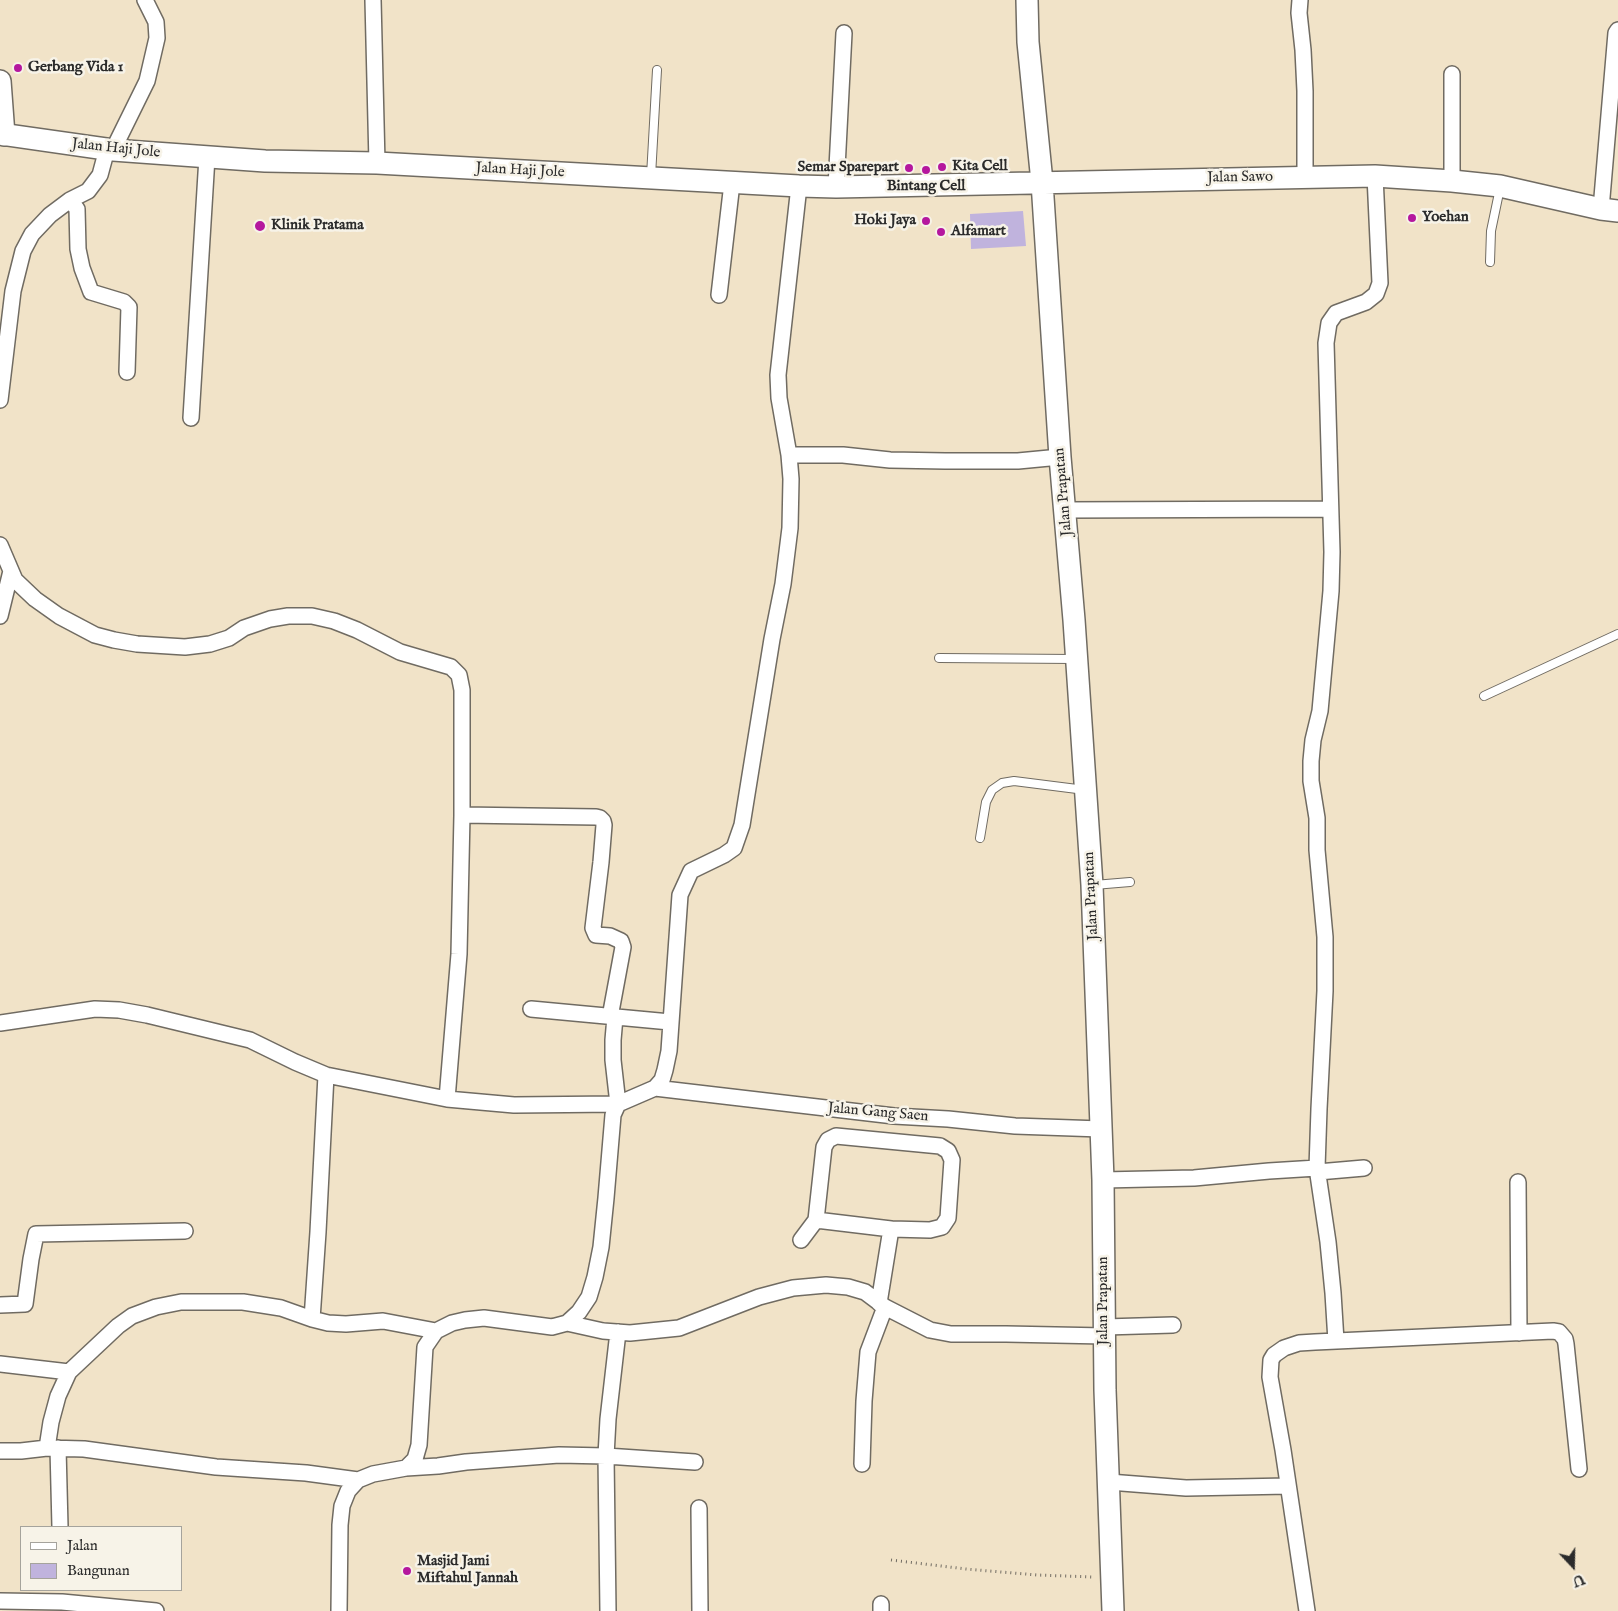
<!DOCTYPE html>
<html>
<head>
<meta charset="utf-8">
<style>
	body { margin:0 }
	#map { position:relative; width:1618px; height:1611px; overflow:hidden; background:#f1e3c8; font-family:"IM FELL English",serif }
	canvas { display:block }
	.legend { position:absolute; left:20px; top:1526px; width:162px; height:65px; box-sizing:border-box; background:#f7f3e8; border:1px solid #a5a39c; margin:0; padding:6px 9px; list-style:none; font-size:15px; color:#2b2b2b }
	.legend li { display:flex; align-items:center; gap:10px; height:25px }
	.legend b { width:25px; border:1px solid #a5a39c }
	.north { position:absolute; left:1548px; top:1541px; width:50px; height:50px; -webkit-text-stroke:4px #f7f3e8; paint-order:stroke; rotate:159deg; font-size:14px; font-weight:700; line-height:20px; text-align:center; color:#2b2b2b }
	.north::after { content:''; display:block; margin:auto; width:18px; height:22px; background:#2b2b2b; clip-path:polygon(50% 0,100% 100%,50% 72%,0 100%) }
</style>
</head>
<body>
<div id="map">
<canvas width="1618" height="1611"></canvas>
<ul class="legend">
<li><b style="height:6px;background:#fff"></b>Jalan</li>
<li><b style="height:14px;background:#c0b3dd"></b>Bangunan</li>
</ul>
<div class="north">U</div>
</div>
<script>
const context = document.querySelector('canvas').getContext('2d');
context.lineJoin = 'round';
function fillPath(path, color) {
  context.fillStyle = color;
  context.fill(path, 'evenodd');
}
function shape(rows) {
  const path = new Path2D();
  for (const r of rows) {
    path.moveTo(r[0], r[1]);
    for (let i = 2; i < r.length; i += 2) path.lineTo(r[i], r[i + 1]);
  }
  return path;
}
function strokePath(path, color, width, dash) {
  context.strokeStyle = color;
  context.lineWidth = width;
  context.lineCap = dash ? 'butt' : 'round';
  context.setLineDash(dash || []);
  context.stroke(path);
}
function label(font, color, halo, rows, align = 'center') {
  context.font = font + ' "IM FELL English",serif';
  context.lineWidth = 5;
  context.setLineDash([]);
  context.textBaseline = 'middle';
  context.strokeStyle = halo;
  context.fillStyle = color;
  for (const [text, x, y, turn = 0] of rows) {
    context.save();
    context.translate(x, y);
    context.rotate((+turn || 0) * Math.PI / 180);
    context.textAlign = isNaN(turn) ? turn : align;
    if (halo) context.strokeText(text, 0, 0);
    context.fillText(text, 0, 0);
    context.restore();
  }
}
fillPath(shape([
	[1023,211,1026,246,971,249,970,214]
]), '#c0b3dd');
const lane = shape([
	[651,176,657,70],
	[1490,262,1491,231,1500,188],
	[939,658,1075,659],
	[1484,696,1618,634],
	[980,838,986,802,992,790,1002,783,1014,781,1085,790],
	[1094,885,1130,882]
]);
const street = shape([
	[373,0,377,163],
	[1300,0,1299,13,1303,50,1305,91,1305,177],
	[113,150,147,81,157,38,156,22,145,0],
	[1452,181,1452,74],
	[836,187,844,33],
	[70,200,77,209,78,249,82,268,91,292,124,302,129,307,127,372],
	[1601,209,1616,33,1618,30],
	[719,295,732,183],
	[0,400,13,291,23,251,32,234,50,215,70,200,88,191,100,175,107,149],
	[191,418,207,157],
	[789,455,843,455,890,460,945,461,1018,461,1060,457],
	[1065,510,1330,509],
	[0,545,15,580,35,599,59,616,95,635,114,640,137,644,185,647,210,644,229,638,244,628,270,619,288,616,312,616,334,621,357,630,400,652,451,667,459,675,462,690,462,815,459,954,447,1099],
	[0,616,11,571],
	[462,815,596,817,600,818,603,821,604,825,601,862,593,928,596,935,610,936,621,941,623,947,610,1017],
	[531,1009,670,1022],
	[0,1023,95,1009,119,1010,147,1015,250,1040,295,1062,326,1075,447,1099,514,1105,618,1104,613,1060,613,1040,615,1017],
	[655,1088,894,1116,948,1119,1015,1126,1101,1129],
	[1318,1172,1364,1168],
	[1103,1180,1194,1178,1269,1171,1317,1168],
	[1518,1182,1519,1333],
	[801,1240,816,1220,891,1229,930,1230,942,1227,948,1218,952,1160,948,1151,940,1146,836,1136,828,1140,824,1147,816,1220],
	[879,1303,891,1229],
	[0,1305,25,1304,31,1259,36,1234,185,1231],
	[312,1319,318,1232,326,1075],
	[567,1323,603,1331,630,1333,679,1328,759,1297,793,1288,826,1285,848,1287,865,1292,885,1307,930,1330,951,1334,1006,1334,1105,1336],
	[1105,1327,1173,1325],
	[618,1332,608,1419,606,1456,695,1462],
	[1336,1341,1333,1293,1328,1242,1317,1168,1319,1109,1325,991,1325,937,1317,850,1317,818,1311,781,1311,761,1313,740,1320,711,1331,591,1332,552,1326,343,1329,323,1336,313,1366,302,1376,294,1380,283,1375,176],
	[0,1364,69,1372],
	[47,1448,51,1422,58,1396,69,1372,118,1326,132,1316,156,1307,181,1302,243,1302,281,1308,312,1319,328,1323,346,1324,383,1321,436,1331],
	[58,1448,60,1527],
	[0,1451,21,1451,47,1448,84,1449,216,1467,306,1473,358,1480],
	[862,1464,864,1401,868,1352,885,1307],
	[406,1468,438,1466,466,1462,559,1455,606,1456,608,1611],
	[1109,1482,1186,1488,1288,1486],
	[699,1508,700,1611],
	[0,1601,62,1602,156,1611],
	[339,1611,340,1525,342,1506,348,1491,358,1480,373,1474,406,1468,415,1459,419,1445,425,1347,436,1331,452,1323,465,1320,484,1318,552,1327,567,1323,579,1312,589,1297,595,1277,601,1247,606,1198,613,1115,618,1104,655,1088,662,1080,665,1070,669,1051,680,895,691,871,724,855,734,848,742,825,772,639,783,584,790,528,791,479,789,455,779,398,778,375,799,186],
	[881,1611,881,1604],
	[1307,1611,1283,1450,1270,1377,1271,1360,1274,1355,1284,1348,1299,1343,1315,1342,1553,1331,1559,1332,1565,1339,1566,1344,1579,1469]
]);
const secondary = shape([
	[1027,0,1028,42,1042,182,1060,457,1074,620,1092,885,1103,1180,1105,1390,1113,1611],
	[0,81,4,135],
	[0,134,113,150,265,161,377,163,799,186,836,187,1375,176,1452,181,1500,186,1601,209,1618,211]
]);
strokePath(lane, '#706b62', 10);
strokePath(street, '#706b62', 18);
strokePath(secondary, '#706b62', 24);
strokePath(shape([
	[891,1560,966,1569,1037,1575,1093,1577]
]), '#706b62', 3, [1, 4]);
strokePath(lane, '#fff', 8);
strokePath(street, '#fff', 15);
strokePath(secondary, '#fff', 21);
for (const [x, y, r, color] of [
	[18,68,5,"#b5179e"],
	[942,167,5,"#b5179e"],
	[909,168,5,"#b5179e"],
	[926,170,5,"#b5179e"],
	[1412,218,5,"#b5179e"],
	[926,221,5,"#b5179e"],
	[260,226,6,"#b5179e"],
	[941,232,5,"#b5179e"],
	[407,1571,5,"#b5179e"]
]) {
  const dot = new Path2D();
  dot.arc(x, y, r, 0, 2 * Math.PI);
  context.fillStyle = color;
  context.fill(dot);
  strokePath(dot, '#f7f3e8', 2);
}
label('bold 15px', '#2b2b2b', '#f7f3e8', [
	["Gerbang Vida 1",28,68],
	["Kita Cell",952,167],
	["Semar Sparepart",899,168,"right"],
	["Bintang Cell",926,187,"center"],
	["Yoehan",1422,218],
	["Hoki Jaya",916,221,"right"],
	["Klinik Pratama",271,226],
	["Alfamart",951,232],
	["Masjid Jami",417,1562],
	["Miftahul Jannah",417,1579]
], 'left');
label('15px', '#2b2b2b', '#f7f3e8', [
	["Jalan Haji Jole",116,149,6],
	["Jalan Haji Jole",520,171,3],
	["Jalan Sawo",1240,178,-1],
	["Jalan Prapatan",1064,492,-95],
	["Jalan Prapatan",1092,896,-93],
	["Jalan Gang Saen",878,1113,5],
	["Jalan Prapatan",1104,1301,-90]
]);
</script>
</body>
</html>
